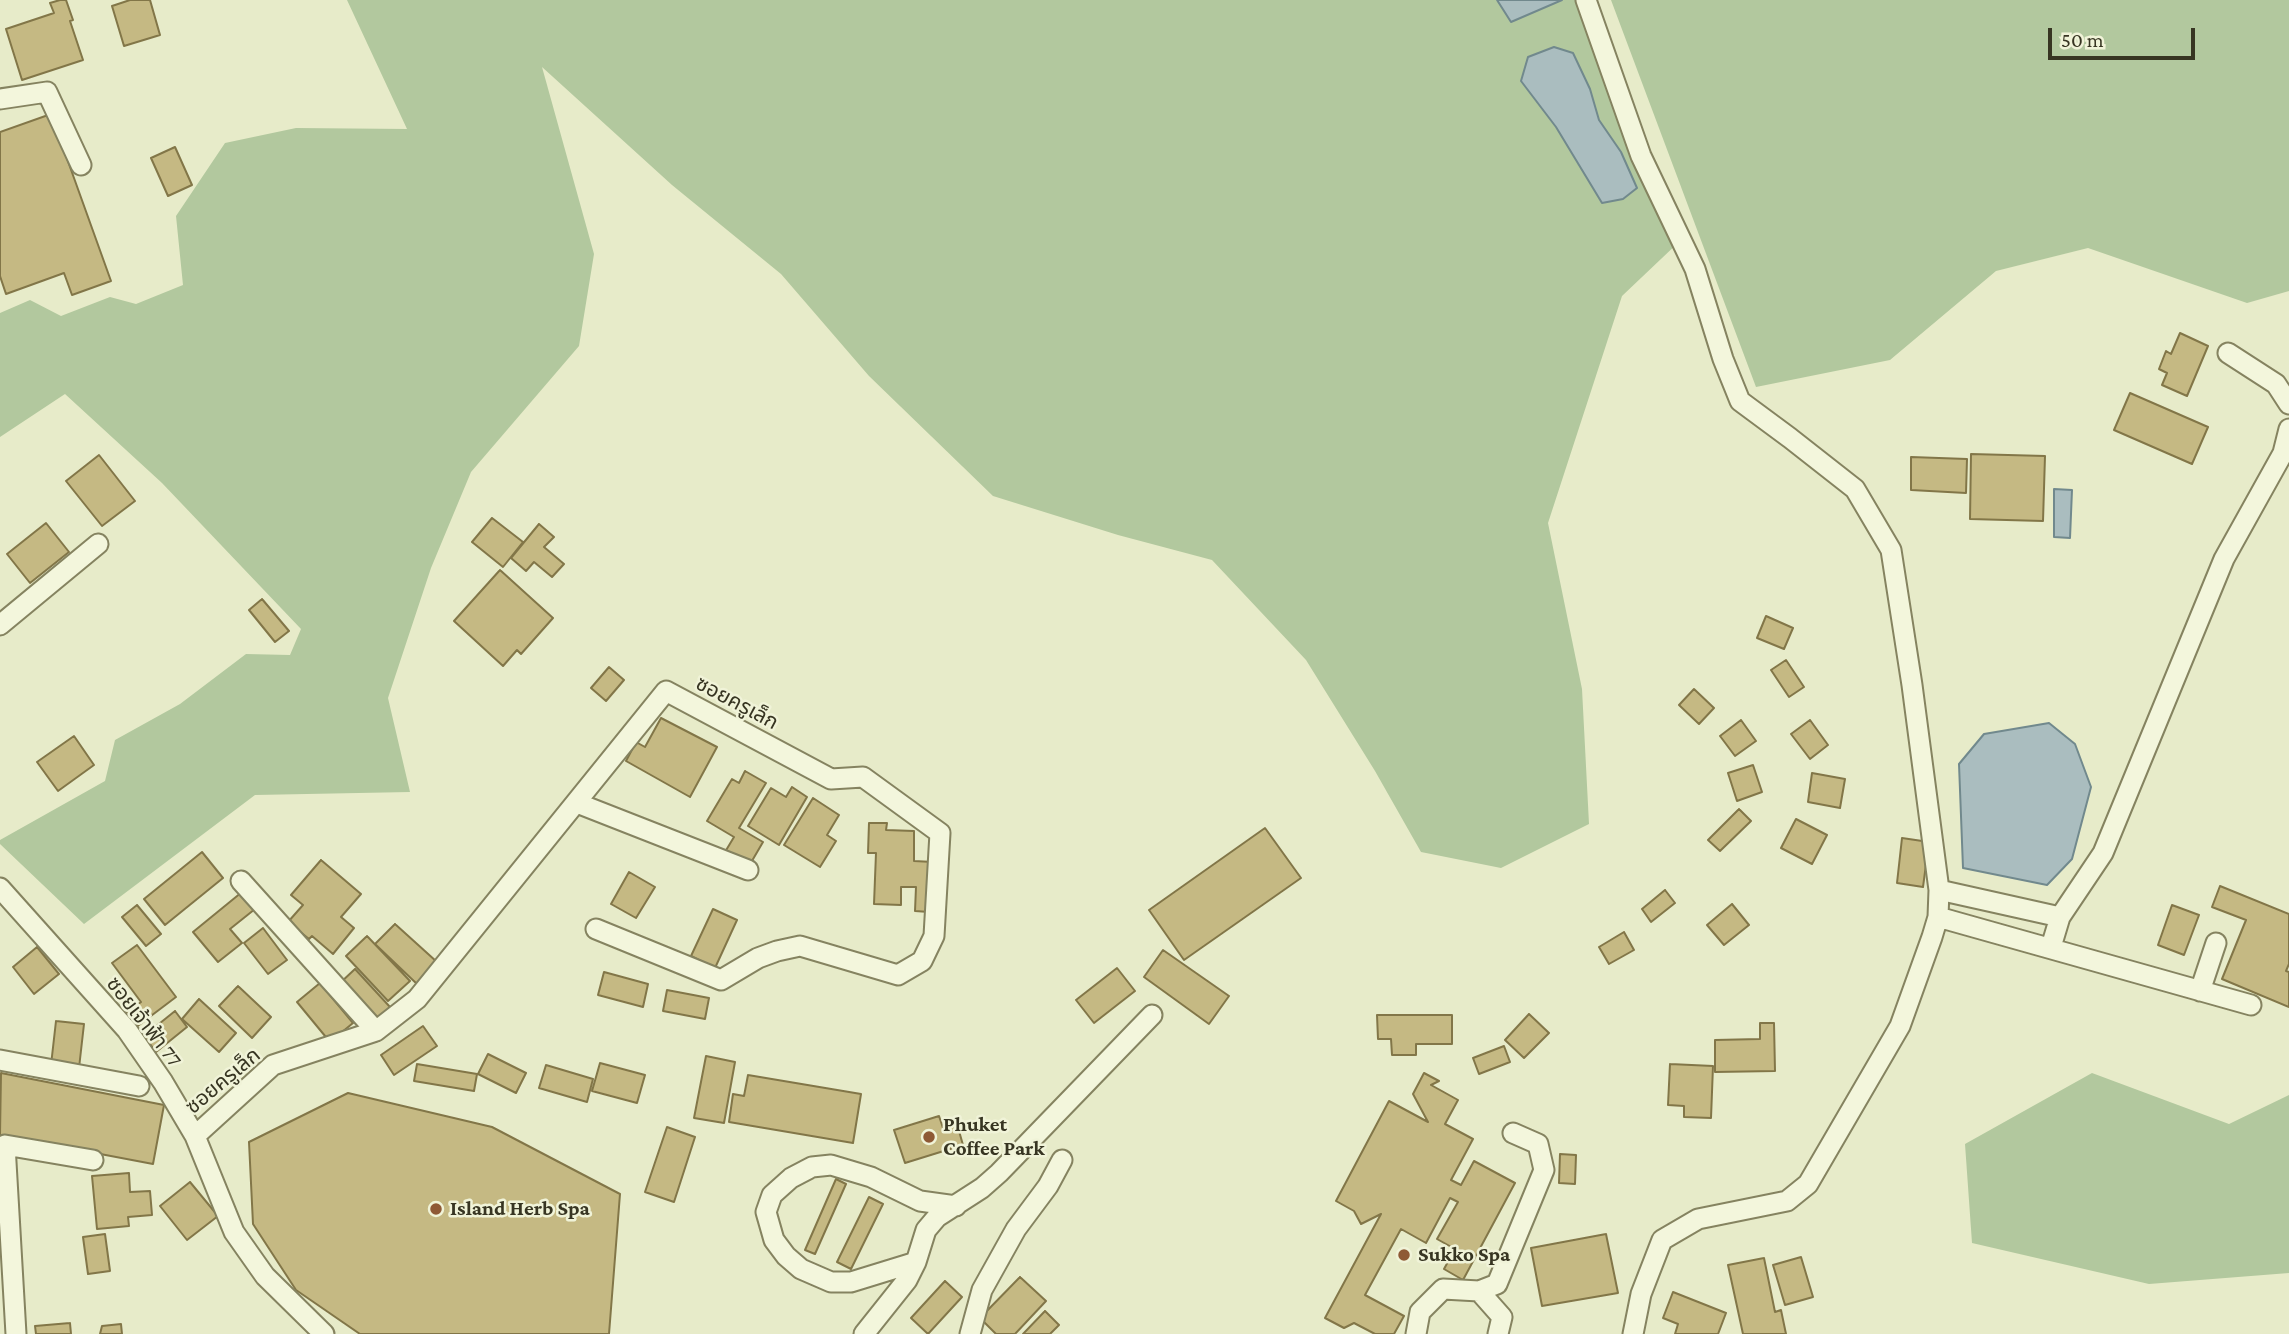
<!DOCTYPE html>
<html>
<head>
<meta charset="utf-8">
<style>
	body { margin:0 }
	#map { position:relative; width:2289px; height:1334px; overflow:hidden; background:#e7ebc9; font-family:"Crimson Pro",serif }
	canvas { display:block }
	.scale { position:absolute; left:2048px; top:28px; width:147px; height:32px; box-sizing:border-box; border:4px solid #373522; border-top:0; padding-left:9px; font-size:21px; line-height:24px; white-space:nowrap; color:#373522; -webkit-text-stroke:5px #f0f3d8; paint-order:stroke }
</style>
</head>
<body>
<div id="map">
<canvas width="2289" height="1334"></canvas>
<div class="scale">50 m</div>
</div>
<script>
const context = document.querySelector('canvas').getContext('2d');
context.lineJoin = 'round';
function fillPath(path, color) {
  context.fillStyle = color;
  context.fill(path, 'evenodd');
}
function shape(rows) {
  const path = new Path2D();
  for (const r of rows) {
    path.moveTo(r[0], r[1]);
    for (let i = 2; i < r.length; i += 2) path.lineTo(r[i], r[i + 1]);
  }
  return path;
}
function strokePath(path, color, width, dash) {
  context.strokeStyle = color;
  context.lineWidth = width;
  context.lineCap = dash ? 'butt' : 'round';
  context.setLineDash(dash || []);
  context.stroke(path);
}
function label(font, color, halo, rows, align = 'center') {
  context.font = font + ' "Crimson Pro","Noto Sans Thai",serif';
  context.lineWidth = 5;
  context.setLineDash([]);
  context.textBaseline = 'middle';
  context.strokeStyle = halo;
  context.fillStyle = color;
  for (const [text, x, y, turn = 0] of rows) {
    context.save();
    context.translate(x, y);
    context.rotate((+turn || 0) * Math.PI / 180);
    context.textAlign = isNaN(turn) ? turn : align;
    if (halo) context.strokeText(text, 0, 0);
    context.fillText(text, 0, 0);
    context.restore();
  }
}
fillPath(shape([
	[347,0,1595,0,1681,240,1622,296,1548,523,1582,689,1589,824,1501,868,1421,852,1375,771,1306,660,1212,560,1118,535,993,496,869,376,781,274,672,185,542,67,594,254,579,346,471,472,431,568,388,698,410,792,255,795,84,924,0,844,0,840,105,781,115,740,180,704,246,654,290,655,301,629,162,483,65,394,0,437,0,313,30,300,61,316,110,297,136,304,183,285,176,216,225,143,296,128,407,129],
	[1611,0,2289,0,2289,291,2247,303,2088,248,1996,271,1890,360,1756,387],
	[2092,1073,2229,1124,2289,1095,2289,1273,2149,1284,1972,1243,1965,1144]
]), '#b2c89e');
const water = shape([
	[1497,0,1562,0,1511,22,1497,0],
	[1554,47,1573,53,1590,89,1599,120,1621,152,1637,188,1623,199,1602,203,1556,127,1521,81,1528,57,1554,47],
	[2054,489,2072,490,2070,538,2054,537,2054,489],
	[2049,723,2075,744,2091,787,2072,859,2047,885,1963,868,1959,764,1984,734,2049,723]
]);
fillPath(water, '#aabdbf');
strokePath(water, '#71898d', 2);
const building = shape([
	[60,0,66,0,73,20,70,21,83,60,22,80,6,29,54,13,50,3,60,0],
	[130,0,150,0,160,35,124,46,112,6,130,0],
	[51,114,111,281,72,295,64,273,6,294,0,276,0,132,51,114],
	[175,147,192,185,168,196,151,158,175,147],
	[2180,333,2208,346,2187,396,2162,385,2167,373,2159,369,2166,351,2171,354,2180,333],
	[2130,393,2208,427,2192,464,2114,430,2130,393],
	[1971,454,2045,456,2043,521,1970,519,1971,454],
	[99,455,135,501,102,526,66,481,99,455],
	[1911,457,1967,459,1966,493,1911,490,1911,457],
	[492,518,523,542,503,567,472,542,492,518],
	[46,523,69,552,30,583,7,554,46,523],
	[539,524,554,537,544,547,564,564,552,577,534,562,526,571,511,558,539,524],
	[500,570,553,618,521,654,517,650,503,666,454,621,500,570],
	[262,599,289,631,275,642,249,610,262,599],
	[1766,616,1793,628,1784,649,1757,638,1766,616],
	[1786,660,1804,687,1789,697,1771,670,1786,660],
	[609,667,624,680,606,701,591,688,609,667],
	[1694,689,1714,708,1699,724,1679,705,1694,689],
	[661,718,717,747,690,797,626,761,636,742,645,747,661,718],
	[1741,720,1756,741,1735,756,1720,736,1741,720],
	[1810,720,1828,745,1810,759,1791,734,1810,720],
	[74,736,94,765,58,791,37,762,74,736],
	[1753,765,1762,792,1737,801,1728,773,1753,765],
	[745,771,766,783,739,828,763,842,749,866,725,852,734,837,707,821,732,779,739,783,745,771],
	[1812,773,1845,779,1840,808,1808,802,1812,773],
	[792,787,807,797,779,845,748,826,771,788,786,797,792,787],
	[813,798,839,815,827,835,836,841,820,867,784,845,813,798],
	[1739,809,1751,821,1720,851,1708,840,1739,809],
	[1796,819,1827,835,1812,864,1781,848,1796,819],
	[869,823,887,823,886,830,914,831,914,861,933,862,929,912,915,911,916,887,901,887,901,905,874,904,876,853,868,853,869,823],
	[1265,828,1301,878,1184,960,1149,910,1265,828],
	[1902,838,1929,842,1923,887,1897,883,1902,838],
	[202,852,223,878,165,925,144,899,202,852],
	[321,860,361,894,341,917,354,928,333,954,312,936,309,939,288,922,303,905,291,895,321,860],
	[629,872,655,887,636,918,611,904,629,872],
	[2220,886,2289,914,2289,964,2286,971,2289,972,2289,1007,2222,979,2246,920,2212,907,2220,886],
	[1665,890,1675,903,1651,922,1642,909,1665,890],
	[242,892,255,909,230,929,242,943,218,962,193,932,242,892],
	[1732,904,1749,925,1724,945,1707,925,1732,904],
	[137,905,161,934,146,946,122,917,137,905],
	[2172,905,2199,915,2184,955,2158,945,2172,905],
	[713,909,737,920,715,968,691,956,713,909],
	[395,924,437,962,417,984,375,944,395,924],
	[263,928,287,960,268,974,244,943,263,928],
	[1624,932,1634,950,1609,964,1599,947,1624,932],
	[367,936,410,981,388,1001,346,956,367,936],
	[137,945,176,997,135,1028,125,1014,141,1002,112,963,137,945],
	[37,947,59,974,34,994,13,967,37,947],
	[1163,950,1229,996,1209,1024,1144,977,1163,950],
	[1117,968,1135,991,1094,1023,1076,1000,1117,968],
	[355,969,390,1007,375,1022,339,984,355,969],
	[604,972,648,984,643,1007,598,995,604,972],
	[320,983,353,1023,330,1042,297,1002,320,983],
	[238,986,271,1017,252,1038,219,1006,238,986],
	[667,990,709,998,705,1019,663,1011,667,990],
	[199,999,236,1033,219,1052,182,1019,199,999],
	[175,1011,187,1027,156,1052,144,1036,175,1011],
	[1529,1014,1549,1033,1524,1058,1505,1040,1529,1014],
	[1377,1015,1452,1015,1452,1044,1416,1044,1416,1055,1392,1055,1391,1039,1378,1039,1377,1015],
	[56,1021,84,1024,79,1068,51,1065,56,1021],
	[1760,1023,1774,1023,1775,1071,1715,1072,1715,1040,1760,1039,1760,1023],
	[423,1026,437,1046,394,1075,381,1055,423,1026],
	[1504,1046,1510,1062,1479,1074,1473,1058,1504,1046],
	[488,1054,526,1073,516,1093,478,1074,488,1054],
	[706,1056,735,1062,724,1123,694,1118,706,1056],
	[600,1063,645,1075,637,1103,592,1091,600,1063],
	[417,1064,477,1074,474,1091,414,1081,417,1064],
	[1670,1064,1713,1066,1711,1118,1684,1117,1684,1106,1668,1105,1670,1064],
	[546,1065,593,1079,587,1102,539,1088,546,1065],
	[1,1073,164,1105,153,1164,0,1135,1,1073],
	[1424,1073,1439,1081,1431,1085,1458,1100,1445,1124,1473,1139,1451,1180,1461,1185,1474,1161,1515,1183,1463,1280,1444,1269,1455,1249,1437,1239,1458,1202,1450,1198,1426,1243,1401,1229,1365,1295,1404,1316,1394,1334,1375,1334,1354,1323,1344,1328,1325,1318,1381,1214,1361,1224,1354,1211,1336,1201,1389,1101,1428,1122,1413,1094,1424,1073],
	[748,1075,861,1094,853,1143,729,1122,733,1094,744,1096,748,1075],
	[348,1093,492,1127,620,1194,609,1334,360,1334,296,1290,253,1224,249,1142,348,1093],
	[939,1116,943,1128,957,1124,963,1145,905,1163,894,1130,939,1116],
	[667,1127,695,1137,674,1202,645,1192,667,1127],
	[1560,1154,1576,1155,1575,1184,1559,1183,1560,1154],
	[129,1173,130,1192,150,1191,152,1215,128,1217,129,1226,97,1229,92,1176,129,1173],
	[836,1179,846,1184,815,1254,805,1250,836,1179],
	[190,1182,218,1216,187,1240,160,1206,190,1182],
	[869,1197,883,1204,851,1269,837,1262,869,1197],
	[105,1234,110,1271,88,1274,83,1237,105,1234],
	[1606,1234,1618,1293,1542,1306,1531,1248,1606,1234],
	[1801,1257,1813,1297,1785,1305,1773,1265,1801,1257],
	[1764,1258,1775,1312,1781,1310,1786,1334,1743,1334,1728,1265,1764,1258],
	[1020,1277,1046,1301,1015,1334,996,1334,980,1318,1020,1277],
	[945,1281,962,1297,928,1334,911,1318,945,1281],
	[1673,1292,1726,1313,1718,1334,1675,1334,1678,1324,1663,1318,1673,1292],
	[1045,1311,1059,1325,1050,1334,1023,1334,1045,1311],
	[70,1323,71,1334,36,1334,35,1326,70,1323],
	[121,1324,122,1334,100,1334,102,1326,121,1324]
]);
fillPath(building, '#c5b983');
strokePath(building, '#827648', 2);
const minor = shape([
	[1586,0,1641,156,1695,269,1723,359,1740,401,1790,438,1855,489,1891,550,1912,685,1939,890,1938,917,1932,937,1900,1026,1808,1184,1787,1201,1698,1219,1662,1240,1641,1294,1633,1334],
	[0,99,47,92,81,165],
	[2228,353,2276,384,2289,404],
	[0,625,98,544],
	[577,803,748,870],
	[241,881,376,1031],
	[0,888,127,1030,163,1082,195,1136,234,1232,265,1276,324,1334],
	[1939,890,2060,917],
	[1938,917,2251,1005],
	[2051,947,2060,917,2103,853,2224,559,2283,453,2289,429],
	[2200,991,2216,943],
	[0,1060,139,1086],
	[195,1136,273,1065,376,1031,417,999,666,691,831,779,863,777,940,833,934,936,922,961,898,975,800,946,777,951,758,958,721,980,596,929],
	[916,1262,851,1282,831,1282,801,1269,786,1256,774,1240,766,1212,772,1195,791,1178,812,1167,831,1165,871,1177,920,1201,956,1206],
	[1479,1291,1502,1317,1498,1334],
	[16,1334,5,1145,93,1160],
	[864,1334,907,1280,916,1262,926,1230,937,1217,982,1188,999,1173,1152,1015],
	[970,1334,982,1290,1016,1229,1048,1186,1062,1160],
	[1416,1334,1420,1312,1443,1289,1479,1291,1497,1284,1544,1170,1538,1144,1513,1133]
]);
strokePath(minor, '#858360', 23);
strokePath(minor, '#f3f6dc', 19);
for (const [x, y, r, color] of [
	[929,1137,7,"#8e5935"],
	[436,1209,7,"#8e5935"],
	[1404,1255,7,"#8e5935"]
]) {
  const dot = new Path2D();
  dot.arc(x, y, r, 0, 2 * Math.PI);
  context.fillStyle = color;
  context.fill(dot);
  strokePath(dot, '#f0f3d8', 2.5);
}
label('21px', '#373522', '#f0f3d8', [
	["ซอยครูเล็ก",737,703,28],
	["ซอยเจ้าฟ้า 77",144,1022,52],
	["ซอยครูเล็ก",223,1081,-40]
]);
label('bold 21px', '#373522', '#f0f3d8', [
	["Phuket",943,1125],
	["Coffee Park",943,1149],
	["Island Herb Spa",450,1209],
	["Sukko Spa",1418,1255]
], 'left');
</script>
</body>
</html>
